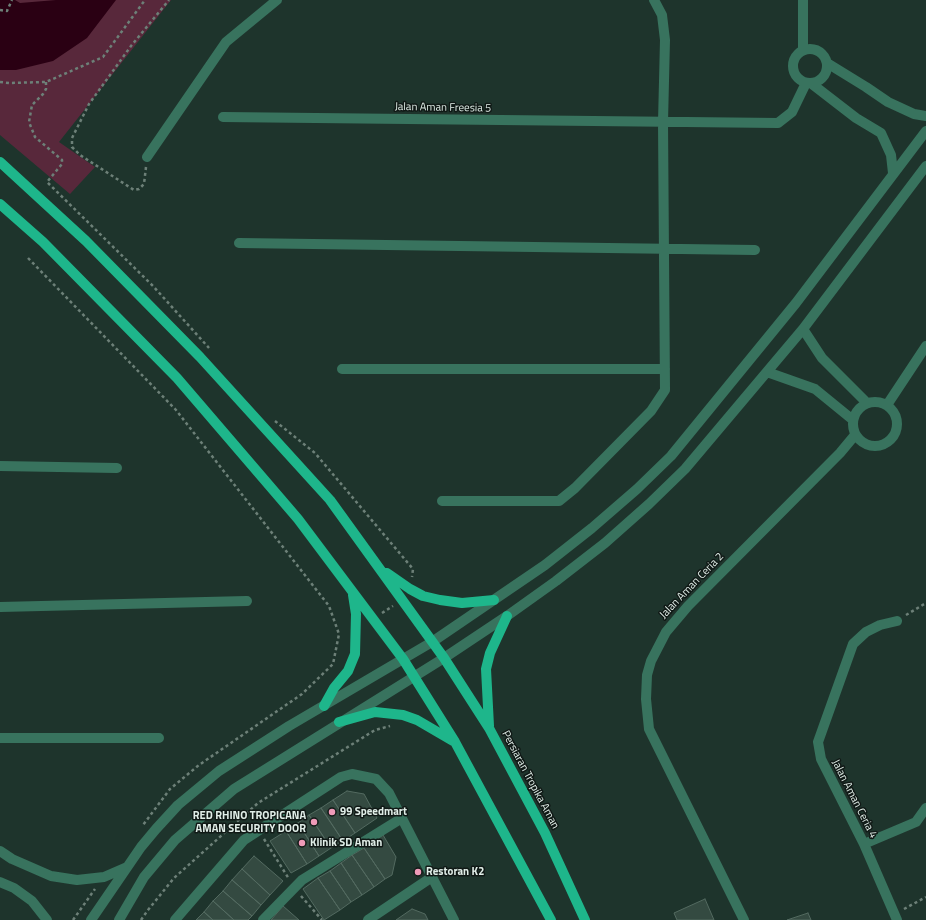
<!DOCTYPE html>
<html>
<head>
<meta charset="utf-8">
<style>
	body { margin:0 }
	canvas { display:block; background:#1e342c }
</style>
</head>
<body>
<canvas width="926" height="920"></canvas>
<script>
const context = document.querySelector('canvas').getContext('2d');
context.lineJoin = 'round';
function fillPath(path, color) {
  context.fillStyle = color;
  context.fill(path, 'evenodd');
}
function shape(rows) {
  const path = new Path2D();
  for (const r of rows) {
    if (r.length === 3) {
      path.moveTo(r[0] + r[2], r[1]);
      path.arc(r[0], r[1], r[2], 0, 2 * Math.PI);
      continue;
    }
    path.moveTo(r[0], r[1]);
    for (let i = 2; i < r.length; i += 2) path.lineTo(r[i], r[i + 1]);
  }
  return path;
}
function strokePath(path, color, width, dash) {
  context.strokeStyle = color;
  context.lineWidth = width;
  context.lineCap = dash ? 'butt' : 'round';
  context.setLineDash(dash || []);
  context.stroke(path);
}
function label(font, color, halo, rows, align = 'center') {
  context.font = font + ' "Titillium Web",sans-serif';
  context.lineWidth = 3;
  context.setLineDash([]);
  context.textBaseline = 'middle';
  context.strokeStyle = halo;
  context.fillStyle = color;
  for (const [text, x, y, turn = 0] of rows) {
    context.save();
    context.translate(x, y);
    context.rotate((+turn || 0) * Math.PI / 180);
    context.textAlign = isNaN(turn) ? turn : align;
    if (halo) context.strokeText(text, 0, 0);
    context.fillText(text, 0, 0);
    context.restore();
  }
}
fillPath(shape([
	[0,0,171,0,59,142,95,167,70,194,0,135]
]), '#58283b');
fillPath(shape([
	[0,0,15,0,20,3,56,0,116,0,87,38,53,61,16,70,0,70]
]), '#2a0013');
const building = shape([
	[347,791,364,794,377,818,355,833,333,800,347,791],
	[333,800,355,833,343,841,321,808,333,800],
	[321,808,343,841,331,848,309,815,321,808],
	[309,815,331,848,319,856,298,823,309,815],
	[298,823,319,856,307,864,286,831,298,823],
	[286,831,307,864,291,873,270,841,286,831],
	[383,835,396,857,392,875,385,879,364,848,383,835],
	[364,848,385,879,374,887,352,855,364,848],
	[352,855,374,887,362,895,341,863,352,855],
	[254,856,283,881,270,895,242,869,254,856],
	[341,863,362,895,351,902,330,871,341,863],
	[242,869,270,895,261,905,232,880,242,869],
	[330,871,351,902,340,910,318,878,330,871],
	[318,878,340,910,324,920,303,889,318,878],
	[232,880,261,905,252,916,223,891,232,880],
	[223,891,252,916,248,920,234,920,213,901,223,891],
	[705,899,714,920,677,920,674,913,705,899],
	[213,901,234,920,213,920,204,912,213,901],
	[283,906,299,920,271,920,283,906],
	[412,909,425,914,428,920,396,920,412,909],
	[204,912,213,920,196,920,204,912],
	[808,913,811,920,787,920,808,913]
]);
fillPath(building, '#344a41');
strokePath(building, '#536a60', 1);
strokePath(shape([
	[0,10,7,11,12,0],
	[0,82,9,83,46,82,103,57,145,0],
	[46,82,46,89,43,94,32,105,29,122,35,137,62,160,62,164,47,182,153,286,209,348],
	[146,167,144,184,139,189,134,190,80,155,72,147,72,138,89,104,131,46,169,0],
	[28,258,176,410,329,606,339,634,333,664,302,694,199,765,170,789,143,825],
	[275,421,315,453,413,569,412,577],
	[382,613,393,606],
	[906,615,926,603],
	[264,839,289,879],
	[301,896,322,920],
	[904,909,926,897],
	[73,920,95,889],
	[141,920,148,910,174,878,258,803,375,730,390,726]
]), '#6d8078', 2.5, [3, 3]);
strokePath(shape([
	[810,66,17],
	[803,50,803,0],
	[827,63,866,87,888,102,914,114,926,116],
	[812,84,856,118,881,133,891,155,893,173],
	[223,117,778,123,792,112,806,83],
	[147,157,226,42,277,0],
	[239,243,755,250],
	[803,329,822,358,867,403],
	[342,369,665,369],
	[767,372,815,389,853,420],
	[875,424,22],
	[887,405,926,346],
	[0,466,117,468],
	[442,501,559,501,575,488,651,411,665,390,663,122,665,40,662,15,654,0],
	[0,607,247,601],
	[0,738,159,738],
	[864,844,916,822,926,808],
	[0,851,12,859,51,876,77,880,104,877,127,867],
	[0,882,14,888,32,901,47,920],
	[91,920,141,847,156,829,178,805,219,771,289,726,432,642,545,565,592,528,637,489,671,456,796,303,926,131],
	[119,920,144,877,175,840,234,789,444,658,507,616,556,581,605,543,649,504,685,469,803,329,926,166],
	[175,920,244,840,341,777,352,774,376,779,389,793,454,920],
	[263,920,302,880,402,818],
	[368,920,432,877],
	[744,920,649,729,646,699,647,675,651,661,666,632,688,606,840,453,855,435],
	[897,920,864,844,821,759,818,742,853,644,866,632,880,625,897,621]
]), '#38735e', 10);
strokePath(shape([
	[0,162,86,241,200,357,330,500,444,658,489,728,545,833,585,920],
	[0,204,43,242,177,378,298,519,403,659,455,742,551,920],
	[387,573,410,589,423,596,440,600,462,603,494,600],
	[324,706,334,688,348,671,355,654,356,614,353,595],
	[339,722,375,712,403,715,417,720,453,741],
	[489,726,486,669,490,653,507,616]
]), '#1eb68b', 10);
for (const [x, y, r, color] of [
	[332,812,4,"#ef9ab8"],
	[314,822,4,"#ef9ab8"],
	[302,843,4,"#ef9ab8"],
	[418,872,4,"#ef9ab8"]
]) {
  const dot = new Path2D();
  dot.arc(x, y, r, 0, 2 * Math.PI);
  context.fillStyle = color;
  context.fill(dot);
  strokePath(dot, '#101916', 1.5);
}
label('11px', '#e1eee8', '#101916', [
	["Jalan Aman Freesia 5",443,108,1],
	["Jalan Aman Ceria 2",692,586,-46],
	["Persiaran Tropika Aman",530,780,62],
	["Jalan Aman Ceria 4",854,799,63]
]);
label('bold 11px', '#e1eee8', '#101916', [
	["99 Speedmart",340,812],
	["RED RHINO TROPICANA",306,816,"right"],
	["AMAN SECURITY DOOR",306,829,"right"],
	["Klinik SD Aman",310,843],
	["Restoran K2",426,872]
], 'left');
</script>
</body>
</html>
